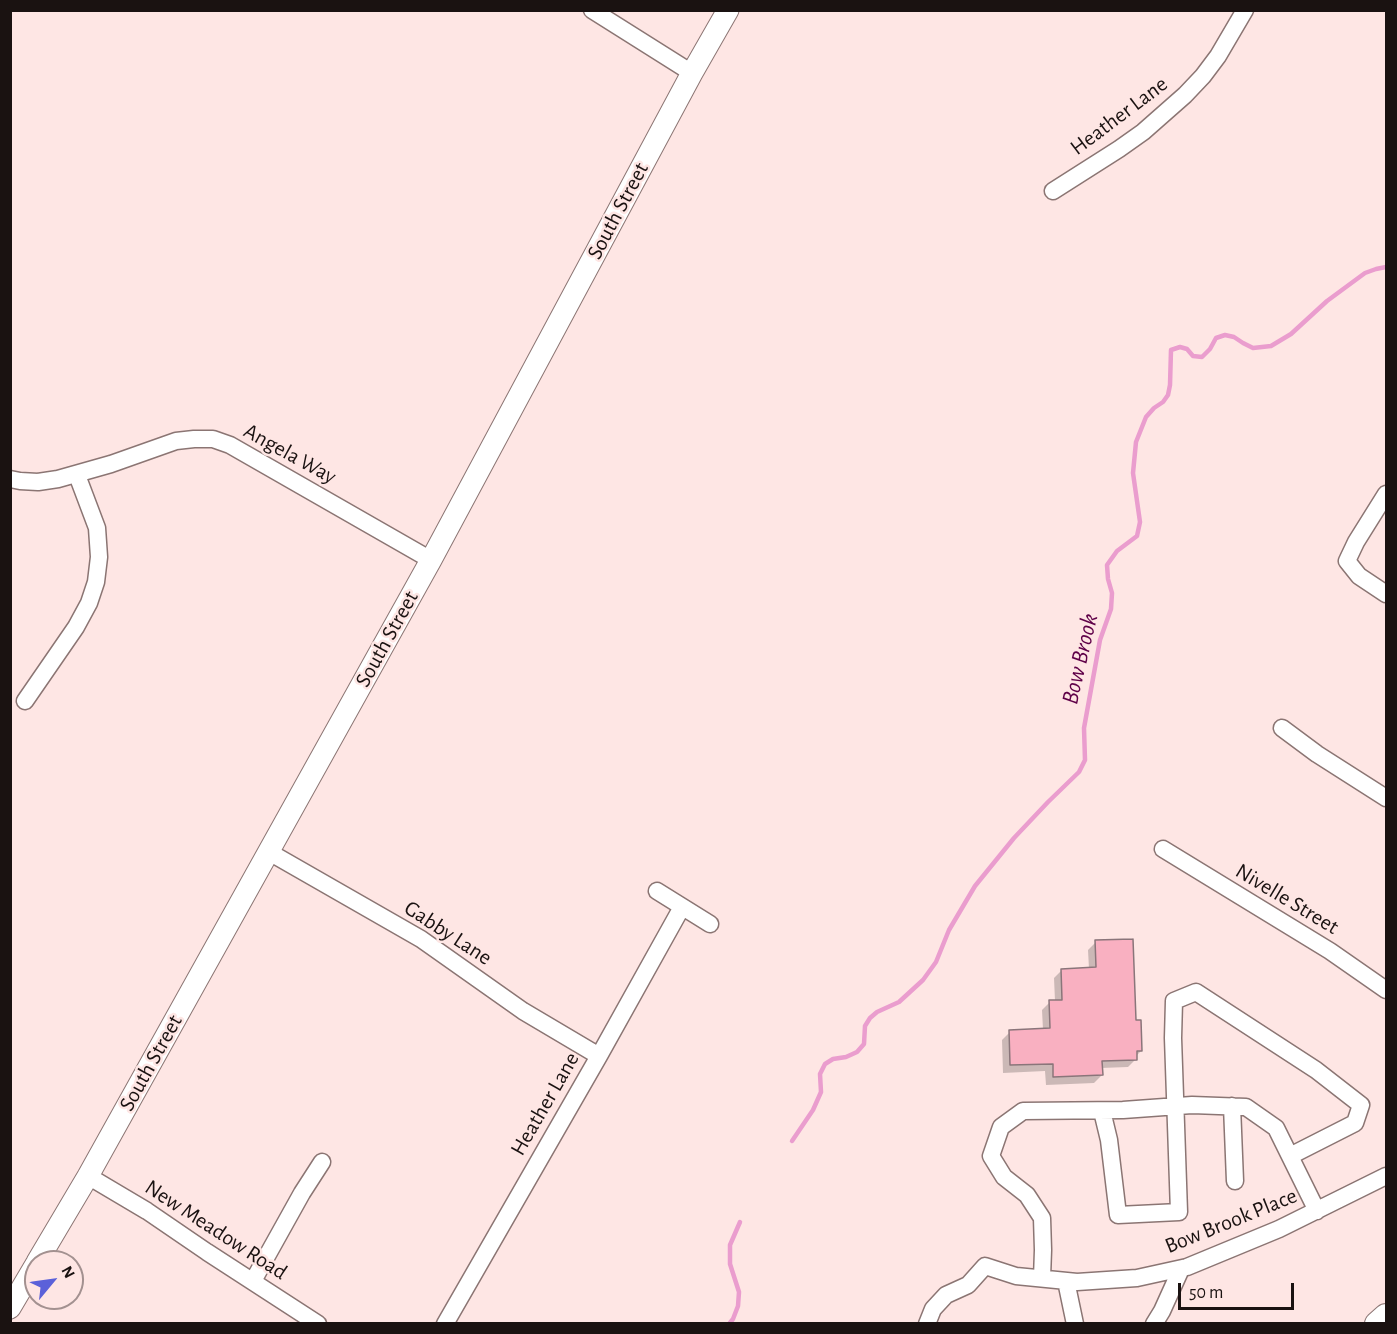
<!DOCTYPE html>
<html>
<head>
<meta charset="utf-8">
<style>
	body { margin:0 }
	#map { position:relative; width:1397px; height:1334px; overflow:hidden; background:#fee6e4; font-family:"Alegreya Sans",sans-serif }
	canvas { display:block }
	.frame { position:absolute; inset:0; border:12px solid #1a1211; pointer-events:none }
	.north { position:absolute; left:24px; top:1250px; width:60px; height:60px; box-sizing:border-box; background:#fee6e4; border:2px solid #a39190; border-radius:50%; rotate:61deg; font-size:16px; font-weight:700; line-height:24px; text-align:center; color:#1a1211 }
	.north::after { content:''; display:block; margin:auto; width:21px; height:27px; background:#5b61d9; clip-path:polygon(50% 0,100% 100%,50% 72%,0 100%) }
	.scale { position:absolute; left:1178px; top:1283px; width:116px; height:27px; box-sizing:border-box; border:3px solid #1a1211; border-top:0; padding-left:8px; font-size:18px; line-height:21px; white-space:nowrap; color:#1a1211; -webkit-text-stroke:4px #fee6e4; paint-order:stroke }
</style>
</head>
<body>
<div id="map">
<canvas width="1397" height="1334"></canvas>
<div class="frame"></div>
<div class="north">N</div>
<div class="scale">50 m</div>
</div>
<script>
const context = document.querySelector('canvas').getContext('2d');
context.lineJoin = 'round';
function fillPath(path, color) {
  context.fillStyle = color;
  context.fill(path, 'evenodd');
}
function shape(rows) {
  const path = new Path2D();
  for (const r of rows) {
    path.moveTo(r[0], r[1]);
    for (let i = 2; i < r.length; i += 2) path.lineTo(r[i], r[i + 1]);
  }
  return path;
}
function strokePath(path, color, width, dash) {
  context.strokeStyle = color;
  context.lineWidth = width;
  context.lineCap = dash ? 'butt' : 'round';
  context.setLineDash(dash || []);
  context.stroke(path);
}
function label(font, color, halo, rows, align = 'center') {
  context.font = font + ' "Alegreya Sans",sans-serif';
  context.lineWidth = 5;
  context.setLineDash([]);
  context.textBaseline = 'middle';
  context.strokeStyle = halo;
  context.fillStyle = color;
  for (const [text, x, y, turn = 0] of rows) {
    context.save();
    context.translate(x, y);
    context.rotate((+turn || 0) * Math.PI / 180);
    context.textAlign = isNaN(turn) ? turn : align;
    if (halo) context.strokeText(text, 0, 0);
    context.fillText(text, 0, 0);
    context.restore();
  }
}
fillPath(shape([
	[1096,942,1134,1021,1141,1051,1136,1056,1136,1059,1128,1067,1101,1068,1102,1075,1094,1083,1046,1085,1045,1071,1003,1073,1002,1040,1010,1032,1043,1030,1042,1010,1050,1002,1055,1001,1054,978,1062,970,1089,969,1088,950]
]), '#0003');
strokePath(shape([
	[792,1141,813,1110,821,1092,820,1074,825,1064,833,1059,846,1057,857,1052,864,1044,865,1026,870,1018,877,1012,899,1002,923,980,936,962,949,930,975,886,1014,838,1048,802,1079,772,1085,760,1084,728,1100,640,1111,609,1112,593,1108,579,1107,565,1117,551,1137,536,1140,522,1133,473,1136,442,1146,417,1154,408,1163,402,1168,395,1170,385,1171,350,1180,347,1187,349,1193,356,1202,357,1210,349,1216,338,1225,335,1234,337,1243,343,1253,348,1271,346,1291,334,1327,301,1365,273,1376,269,1386,267],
	[729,1324,733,1319,738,1306,739,1292,730,1264,730,1245,740,1222]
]), '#ea9dce', 4.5);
const building = shape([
	[1133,939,1136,1020,1141,1020,1142,1051,1137,1051,1137,1060,1102,1061,1103,1075,1053,1077,1053,1064,1010,1065,1009,1030,1050,1028,1049,1000,1062,1000,1061,969,1096,967,1095,940,1133,939]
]);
fillPath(building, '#f9b0c1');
strokePath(building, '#8a757a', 1.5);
const minor = shape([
	[592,10,692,73],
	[1053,191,1119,149,1143,132,1185,95,1203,76,1218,56,1245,10],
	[10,479,20,481,38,482,58,479,111,464,176,441,194,439,213,439,230,445,431,560],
	[1386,494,1356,542,1347,561,1359,576,1386,594],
	[25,701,76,627,89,603,96,582,99,557,97,528,77,475],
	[1282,728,1317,754,1386,798],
	[1163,849,1330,951,1386,990],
	[269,852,421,939,523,1011,599,1056],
	[657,891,710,924],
	[1232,1106,1235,1181],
	[1102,1111,1109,1140,1118,1215,1179,1212,1173,1038,1174,1001,1196,992,1316,1070,1361,1105,1355,1123,1290,1156],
	[88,1176,147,1211,207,1252,318,1324],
	[1042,1278,1043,1250,1042,1218,1027,1195,1004,1177,991,1156,1001,1127,1023,1111,1123,1110,1192,1105,1246,1107,1276,1128,1317,1211],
	[253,1281,302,1193,322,1162],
	[1066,1281,1075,1324],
	[445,1324,599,1056,682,907],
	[927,1324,933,1309,946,1295,968,1285,985,1266,1016,1276,1077,1282,1137,1278,1187,1267,1279,1229,1386,1176],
	[1154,1324,1162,1311,1181,1269]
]);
const major = shape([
	[37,1262,88,1176,431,560,692,73,728,10],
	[10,1308,36,1264]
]);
const highway = shape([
	[1377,1324,1386,1316]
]);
strokePath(minor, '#8b7573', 19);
strokePath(major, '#8b7573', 23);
strokePath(highway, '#8b7573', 26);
strokePath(minor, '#fff', 16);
strokePath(major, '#fff', 21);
strokePath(highway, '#fff', 24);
label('22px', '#1a1211', '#fee6e4', [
	["Heather Lane",1119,116,-37],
	["South Street",618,211,-62],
	["Angela Way",290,454,29],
	["South Street",387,639,-61],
	["Nivelle Street",1287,899,31],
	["Gabby Lane",448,933,33],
	["South Street",151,1063,-61],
	["Heather Lane",545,1104,-60],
	["Bow Brook Place",1231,1221,-22],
	["New Meadow Road",216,1230,33]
]);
label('italic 24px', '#5f0148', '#fee6e4', [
	["Bow Brook",1080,659,-77]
]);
</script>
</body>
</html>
